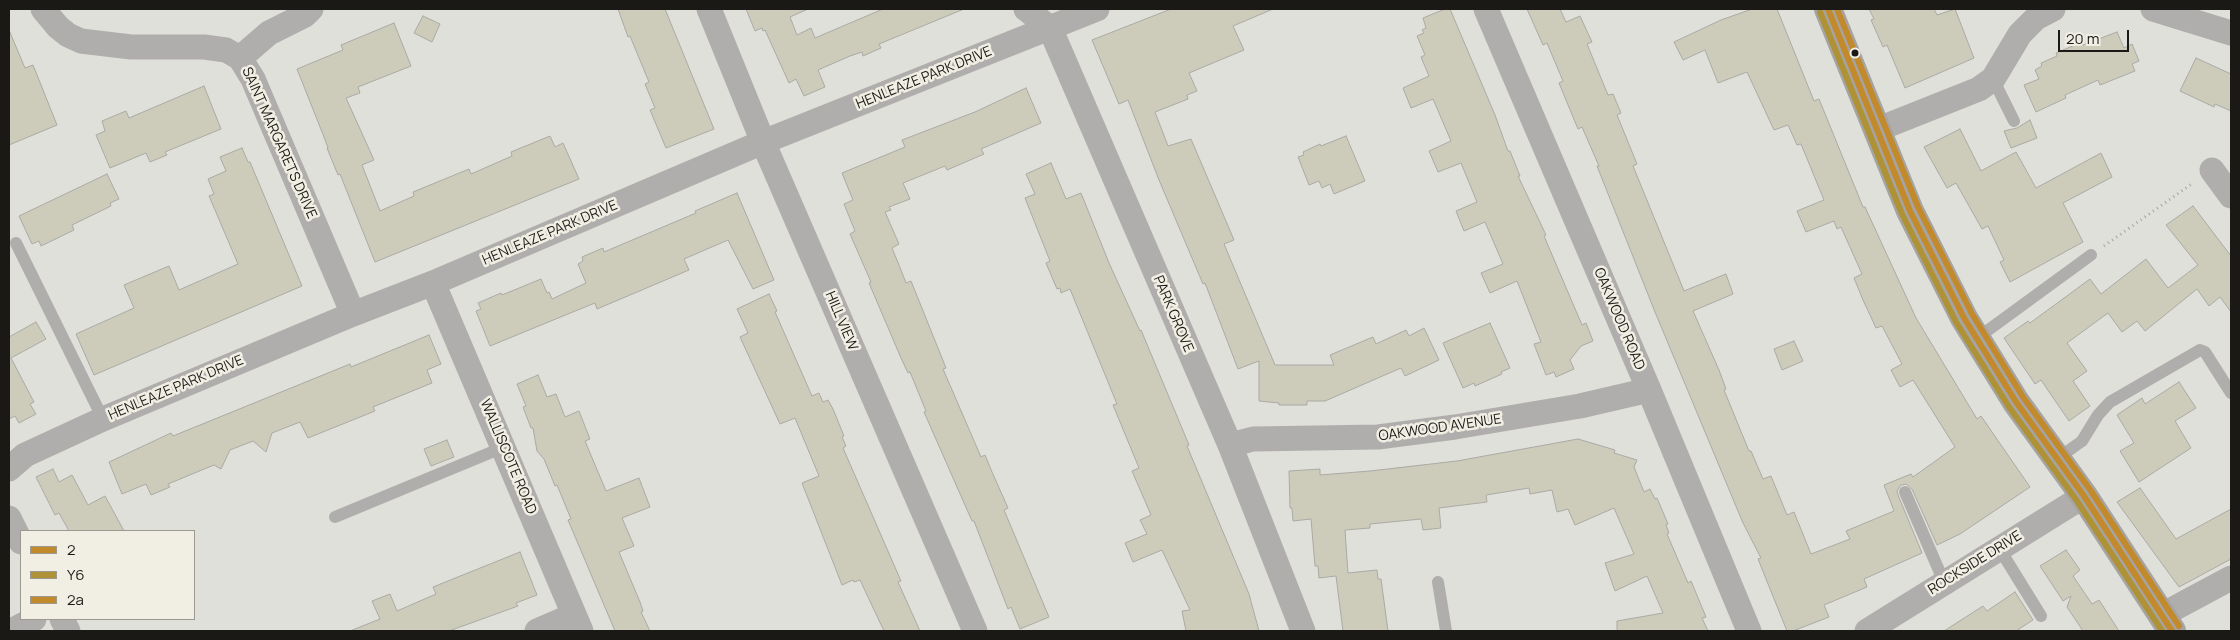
<!DOCTYPE html>
<html>
<head>
<meta charset="utf-8">
<style>
	body { margin:0 }
	#map { position:relative; width:2240px; height:640px; overflow:hidden; background:#e0e0da; font-family:Manrope,sans-serif }
	canvas { display:block }
	.frame { position:absolute; inset:0; border:10px solid #1a1915; pointer-events:none }
	.legend { position:absolute; left:20px; top:530px; width:175px; height:90px; box-sizing:border-box; background:#f1efe4; border:1px solid #9b9991; margin:0; padding:6px 9px; list-style:none; font-size:15px; color:#1a1915 }
	.legend li { display:flex; align-items:center; gap:10px; height:25px }
	.legend b { width:25px; border:1px solid #9b9991 }
	.scale { position:absolute; left:2058px; top:30px; width:71px; height:22px; box-sizing:border-box; border:2px solid #1a1915; border-top:0; padding-left:6px; font-size:15px; line-height:18px; white-space:nowrap; color:#1a1915; -webkit-text-stroke:4px #f1efe4; paint-order:stroke }
</style>
</head>
<body>
<div id="map">
<canvas width="2240" height="640"></canvas>
<div class="frame"></div>
<ul class="legend">
<li><b style="height:6px;background:#c38a2c"></b>2</li>
<li><b style="height:6px;background:#af9236"></b>Y6</li>
<li><b style="height:6px;background:#c38a2c"></b>2a</li>
</ul>
<div class="scale">20 m</div>
</div>
<script>
const context = document.querySelector('canvas').getContext('2d');
context.lineJoin = 'round';
function fillPath(path, color) {
  context.fillStyle = color;
  context.fill(path, 'evenodd');
}
function shape(rows) {
  const path = new Path2D();
  for (const r of rows) {
    path.moveTo(r[0], r[1]);
    for (let i = 2; i < r.length; i += 2) path.lineTo(r[i], r[i + 1]);
  }
  return path;
}
function strokePath(path, color, width, dash) {
  context.strokeStyle = color;
  context.lineWidth = width;
  context.lineCap = dash ? 'butt' : 'round';
  context.setLineDash(dash || []);
  context.stroke(path);
}
function label(font, color, halo, rows, align = 'center') {
  context.font = font + ' Manrope,sans-serif';
  context.lineWidth = 5;
  context.setLineDash([]);
  context.textBaseline = 'middle';
  context.strokeStyle = halo;
  context.fillStyle = color;
  for (const [text, x, y, turn = 0] of rows) {
    context.save();
    context.translate(x, y);
    context.rotate((+turn || 0) * Math.PI / 180);
    context.textAlign = isNaN(turn) ? turn : align;
    if (halo) context.strokeText(text, 0, 0);
    context.fillText(text, 0, 0);
    context.restore();
  }
}
const building = shape([
	[618,9,665,9,714,129,666,148,650,110,655,108,645,84,649,82,630,36,628,37,618,9],
	[746,9,808,9,790,17,797,35,811,28,815,38,883,9,964,9,879,44,881,48,863,56,862,52,850,56,818,70,825,87,804,96,796,79,789,83,765,30,763,31,762,28,755,31,746,9],
	[1171,9,1273,9,1233,26,1244,50,1189,73,1197,91,1187,95,1188,99,1155,112,1168,146,1191,139,1234,240,1224,244,1275,365,1334,365,1330,355,1373,337,1376,344,1406,330,1409,336,1424,328,1439,360,1405,376,1401,368,1325,401,1307,401,1307,405,1279,405,1279,403,1259,401,1259,361,1238,369,1205,283,1203,284,1159,180,1128,100,1119,104,1092,40,1171,9],
	[1445,9,1450,9,1495,115,1508,151,1510,151,1520,176,1518,176,1546,235,1544,236,1582,325,1586,323,1593,341,1581,346,1570,360,1574,369,1556,377,1554,372,1546,375,1534,344,1541,342,1517,281,1490,293,1481,273,1503,264,1485,222,1464,231,1456,211,1477,202,1461,163,1438,172,1429,151,1451,141,1433,99,1411,108,1403,88,1429,76,1421,57,1425,55,1417,36,1424,33,1422,30,1426,28,1423,18,1445,9],
	[1527,9,1560,9,1566,22,1580,16,1592,42,1587,44,1608,95,1613,94,1621,113,1617,115,1637,164,1633,166,1684,291,1726,274,1733,294,1693,311,1719,370,1726,389,1724,390,1749,451,1751,451,1763,479,1771,476,1787,515,1794,512,1811,554,1850,539,1846,531,1894,511,1884,485,1911,474,1913,477,1955,447,1913,380,1900,387,1891,370,1902,364,1882,326,1876,328,1863,300,1854,278,1862,274,1841,227,1837,229,1834,221,1806,232,1797,211,1824,200,1801,144,1797,145,1788,125,1774,130,1747,72,1718,83,1705,50,1683,60,1674,42,1721,20,1752,9,1777,9,1814,101,1819,99,1863,207,1865,207,1916,318,1977,419,1981,416,2030,487,1960,534,1937,545,1912,489,1906,484,1901,485,1897,491,1898,495,1922,553,1864,579,1867,587,1824,605,1829,617,1793,631,1787,631,1758,559,1761,558,1743,523,1655,312,1597,166,1599,166,1582,127,1578,129,1566,100,1559,83,1563,81,1547,43,1543,45,1527,9],
	[1869,9,1934,9,1937,15,1955,9,1974,58,1905,88,1887,45,1883,47,1871,20,1874,19,1869,9],
	[423,16,440,24,432,42,414,33,423,16],
	[394,23,411,66,358,87,360,93,346,98,374,160,362,165,380,211,414,196,413,192,469,169,471,174,512,156,511,152,550,136,555,147,563,143,579,179,375,262,340,174,338,175,327,148,328,148,324,137,297,69,343,50,341,45,394,23],
	[9,30,25,68,33,65,57,125,9,145,9,30],
	[2117,32,2124,48,2132,44,2139,61,2132,64,2135,71,2100,85,2098,80,2065,95,2066,98,2036,112,2024,85,2039,79,2035,70,2042,66,2041,63,2057,56,2056,53,2082,42,2083,45,2117,32],
	[2196,58,2231,74,2231,111,2215,104,2214,107,2180,91,2196,58],
	[204,86,221,129,165,152,167,155,150,162,146,153,110,168,96,135,105,131,102,121,126,111,129,118,204,86],
	[1026,88,1041,123,981,149,984,154,947,170,945,166,903,183,910,199,889,207,891,210,885,212,899,244,892,248,899,265,906,283,911,281,946,368,943,369,981,457,985,455,992,472,1008,508,1004,510,1049,617,1020,629,1011,607,1008,609,974,521,972,521,924,412,926,411,910,372,908,373,901,358,869,283,871,282,850,234,855,231,844,204,853,200,842,173,905,147,902,140,975,112,1026,88],
	[2030,120,2037,138,2011,148,2004,131,2017,128,2030,120],
	[1960,129,1981,171,2016,152,2036,188,2101,153,2112,177,2063,203,2083,242,2010,282,2000,262,2004,260,1988,226,1982,229,1956,183,1947,188,1924,147,1960,129],
	[1346,136,1365,181,1334,194,1330,184,1322,188,1319,181,1309,185,1298,157,1304,155,1303,152,1320,144,1321,146,1346,136],
	[242,148,248,162,250,162,302,286,94,375,76,334,134,308,124,285,169,266,179,290,238,264,209,196,214,194,208,179,226,171,220,157,242,148],
	[1051,163,1066,199,1081,193,1109,263,1140,331,1141,330,1189,445,1187,446,1249,594,1259,631,1186,631,1182,611,1190,610,1162,550,1133,562,1125,543,1147,534,1140,520,1151,515,1132,471,1139,468,1113,405,1117,404,1070,289,1061,293,1060,288,1057,289,1046,263,1050,261,1025,198,1035,194,1026,174,1051,163],
	[107,174,119,199,110,203,111,206,72,225,74,230,41,246,39,241,32,244,19,216,107,174],
	[737,193,774,280,753,289,728,240,684,259,689,270,597,309,595,303,585,307,490,346,476,311,481,309,478,303,501,293,502,295,541,279,547,293,549,292,552,299,586,283,578,264,583,261,582,257,603,248,604,252,696,213,695,211,737,193],
	[2193,206,2231,256,2231,312,2220,297,2209,306,2197,289,2145,331,2137,321,2122,332,2108,313,2067,343,2087,371,2073,381,2090,406,2069,421,2041,380,2035,384,2004,338,2028,321,2030,323,2090,279,2101,294,2146,259,2168,288,2198,265,2166,225,2193,206],
	[769,294,777,311,775,312,812,396,819,393,823,402,828,400,833,409,844,436,842,437,846,446,843,448,901,581,898,582,920,631,884,631,860,580,854,582,853,580,842,585,802,483,819,476,795,418,780,424,740,337,748,333,737,309,769,294],
	[36,322,46,339,11,358,34,402,30,404,36,414,19,423,15,416,9,419,9,337,36,322],
	[1490,323,1510,368,1501,372,1502,374,1475,386,1474,383,1463,388,1443,343,1490,323],
	[429,335,441,364,427,370,432,383,373,407,375,411,308,438,300,422,272,433,266,452,253,441,230,450,221,469,214,465,168,484,170,487,151,495,146,484,122,494,109,462,171,433,173,436,350,364,351,367,429,335],
	[1794,341,1803,361,1782,370,1774,349,1794,341],
	[538,375,547,397,556,394,565,417,579,411,590,439,585,441,606,491,639,478,650,507,622,518,634,546,619,552,640,602,643,611,641,612,650,631,615,631,568,520,571,519,557,485,555,486,544,459,537,451,533,428,531,428,523,407,526,406,517,384,538,375],
	[2179,382,2196,408,2175,421,2191,448,2139,482,2120,451,2134,443,2117,415,2142,398,2145,404,2179,382],
	[1578,439,1615,450,1614,453,1637,460,1634,467,1644,492,1650,489,1655,499,1657,498,1668,524,1666,525,1669,533,1667,534,1688,583,1691,581,1706,617,1702,618,1708,631,1617,631,1617,621,1663,613,1647,576,1615,591,1605,563,1634,554,1614,508,1575,525,1568,509,1557,512,1552,490,1530,494,1529,488,1486,495,1487,502,1439,508,1441,528,1423,530,1421,519,1370,524,1370,528,1345,530,1348,573,1377,570,1378,579,1381,579,1388,631,1343,631,1336,576,1319,578,1318,566,1315,566,1311,519,1293,521,1292,508,1290,508,1289,471,1320,469,1320,475,1370,471,1457,461,1578,439],
	[447,440,454,457,431,466,424,449,447,440],
	[53,469,59,482,72,475,88,505,105,496,124,531,69,531,59,513,55,515,36,477,53,469],
	[2140,488,2176,539,2231,509,2231,559,2179,587,2117,502,2140,488],
	[2066,550,2080,570,2073,576,2092,604,2099,600,2119,631,2083,631,2067,607,2071,596,2063,601,2040,566,2066,550],
	[520,552,537,595,516,603,518,606,449,631,350,631,380,619,372,601,390,594,397,611,436,594,433,587,520,552],
	[2015,592,2033,620,2016,631,1944,631,1983,606,1987,611,2015,592]
]);
fillPath(building, '#cdcbba');
strokePath(building, '#aaaaa5', 1);
strokePath(shape([
	[2104,246,2193,183]
]), '#a5a4a3', 3, [1, 4]);
strokePath(shape([
	[1993,79,2014,121],
	[16,243,103,419],
	[1976,339,2091,255],
	[2057,459,2082,441,2098,415,2110,402,2200,350,2205,352,2231,393],
	[1905,492,1944,582],
	[335,517,504,447],
	[1999,548,2041,616],
	[1438,582,1446,631]
]), '#b0aeac', 12);
strokePath(shape([
	[43,9,58,27,68,35,81,41,131,47,204,47,226,50,240,58,253,79,353,314],
	[709,9,763,142,975,631],
	[1026,9,1050,28,1230,445,1303,631],
	[1486,9,1649,390,1749,631],
	[2153,9,2231,33],
	[240,58,269,33,305,15,311,9],
	[1876,130,1979,89,1993,79,2020,34,2036,18,2053,9],
	[2212,170,2231,196],
	[433,283,581,631],
	[1230,445,1253,439,1378,437,1455,427,1580,406,1649,390],
	[9,469,25,455,103,419,353,314,433,283,763,142,1097,9],
	[9,518,21,542],
	[2162,615,2231,578],
	[62,619,68,631],
	[11,631,34,619],
	[537,631,574,615],
	[1867,631,2084,496]
]), '#b0aeac', 25);
strokePath(shape([
	[1828,9,1910,211,1964,318,2016,402,2084,496,2172,631]
]), '#a5a4a3', 28);
strokePath(shape([
	[1828,9,1910,211,1964,318,2016,402,2084,496,2172,631]
]), '#c38a2c', 6);
strokePath(shape([
	[1820,12,1902,214,1956,322,2009,407,2077,501,2162,631]
]), '#af9236', 6);
strokePath(shape([
	[1837,9,1918,207,1972,314,2023,397,2091,491,2179,626]
]), '#c38a2c', 6);
for (const [x, y, r, color] of [
	[1855,53,4.5,"#1a1915"]
]) {
  const dot = new Path2D();
  dot.arc(x, y, r, 0, 2 * Math.PI);
  context.fillStyle = color;
  context.fill(dot);
  strokePath(dot, '#f1efe4', 2);
}
label('14px', '#1a1915', '#f1efe4', [
	["HENLEAZE PARK DRIVE",924,78,-22],
	["SAINT MARGARETS DRIVE",279,143,66],
	["HENLEAZE PARK DRIVE",550,233,-23],
	["PARK GROVE",1173,314,67],
	["OAKWOOD ROAD",1619,319,67],
	["HILL VIEW",841,321,67],
	["HENLEAZE PARK DRIVE",176,388,-23],
	["OAKWOOD AVENUE",1440,428,-8],
	["WALLISCOTE ROAD",508,457,67],
	["ROCKSIDE DRIVE",1975,563,-32]
]);
</script>
</body>
</html>
